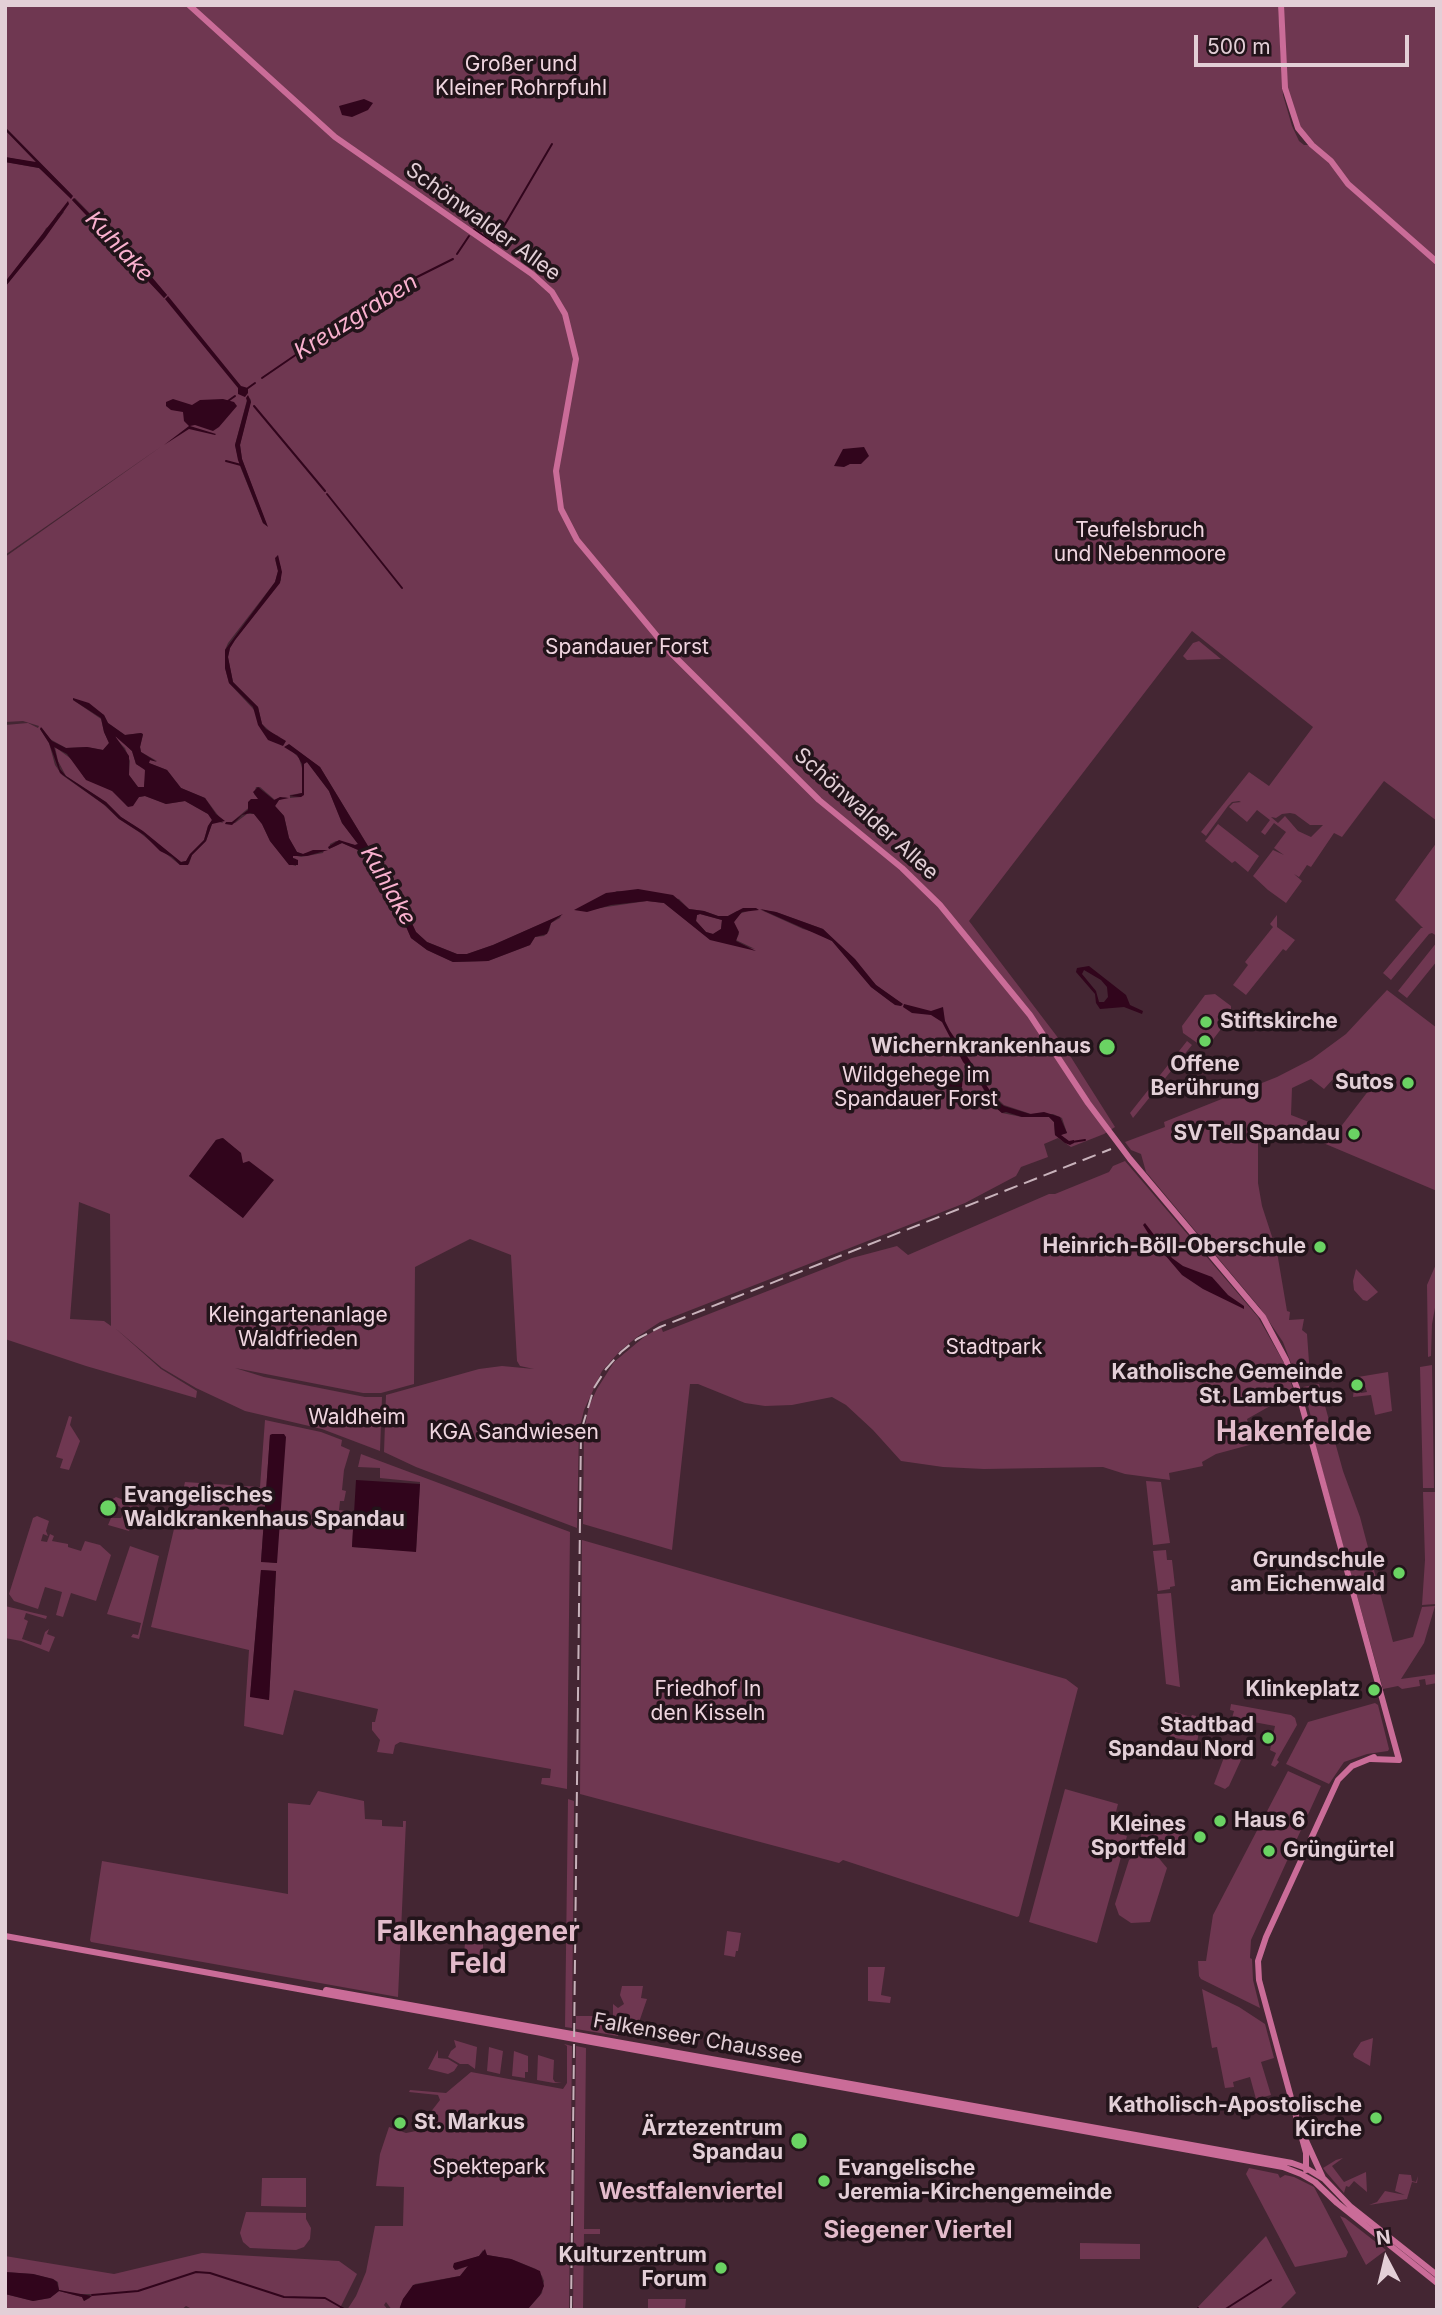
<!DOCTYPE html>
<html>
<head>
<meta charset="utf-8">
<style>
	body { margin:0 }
	#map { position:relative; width:1442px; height:2315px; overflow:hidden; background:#442633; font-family:Inter,sans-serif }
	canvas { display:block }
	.frame { position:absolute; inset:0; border:7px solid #e3cfd7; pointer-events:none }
	.north { position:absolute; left:1351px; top:2224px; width:70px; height:70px; -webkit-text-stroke:5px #22141a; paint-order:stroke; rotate:353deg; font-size:19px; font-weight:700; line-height:28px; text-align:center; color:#e3cfd7 }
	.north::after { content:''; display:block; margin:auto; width:24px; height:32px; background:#e3cfd7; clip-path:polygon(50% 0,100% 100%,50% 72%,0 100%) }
	.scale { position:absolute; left:1194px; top:35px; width:215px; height:32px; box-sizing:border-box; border:4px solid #e3cfd7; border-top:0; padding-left:9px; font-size:21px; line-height:24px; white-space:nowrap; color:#e3cfd7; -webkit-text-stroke:5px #22141a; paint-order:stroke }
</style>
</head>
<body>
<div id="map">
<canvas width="1442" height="2315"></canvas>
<div class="frame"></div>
<div class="north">N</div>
<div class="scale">500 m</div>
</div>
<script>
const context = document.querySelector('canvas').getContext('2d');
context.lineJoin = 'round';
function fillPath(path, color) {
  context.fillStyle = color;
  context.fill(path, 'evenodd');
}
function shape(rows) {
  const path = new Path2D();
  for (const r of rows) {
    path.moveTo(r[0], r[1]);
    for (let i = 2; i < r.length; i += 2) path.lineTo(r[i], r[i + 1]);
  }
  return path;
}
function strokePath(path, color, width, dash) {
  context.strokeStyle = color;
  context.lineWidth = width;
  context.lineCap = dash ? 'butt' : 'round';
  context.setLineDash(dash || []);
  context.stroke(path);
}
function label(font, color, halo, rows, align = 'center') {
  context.font = font + ' Inter,sans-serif';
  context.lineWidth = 7;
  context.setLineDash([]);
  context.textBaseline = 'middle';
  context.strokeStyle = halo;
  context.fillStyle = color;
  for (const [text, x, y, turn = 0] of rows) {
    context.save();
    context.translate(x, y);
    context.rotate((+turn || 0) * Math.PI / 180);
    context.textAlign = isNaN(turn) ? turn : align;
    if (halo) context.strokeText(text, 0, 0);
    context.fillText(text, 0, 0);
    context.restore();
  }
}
fillPath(shape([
	[5,5,1278,5,1283,95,1292,126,1299,141,1304,145,1311,145,1303,135,1286,96,1281,5,1437,5,1437,821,1384,781,1342,837,1334,833,1311,867,1307,865,1299,877,1294,874,1302,881,1286,903,1268,890,1253,876,1273,850,1284,855,1274,848,1286,832,1274,823,1265,835,1261,832,1270,820,1257,810,1247,822,1229,807,1233,803,1241,802,1239,801,1232,802,1228,806,1206,836,1201,832,1249,772,1269,786,1313,727,1192,631,969,921,1062,1043,1115,1127,1104,1134,1071,1147,1058,1138,1044,1144,1048,1157,1021,1167,1016,1176,965,1203,660,1322,637,1337,620,1351,602,1371,584,1410,579,1431,577,1528,416,1467,384,1452,386,1395,479,1369,502,1366,534,1369,520,1366,517,1361,511,1255,470,1239,415,1267,414,1384,381,1393,363,1393,235,1368,264,1377,365,1397,382,1397,380,1451,322,1429,245,1411,196,1388,162,1368,115,1328,161,1369,197,1391,196,1398,86,1366,5,1339,5,725,28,723,38,728,39,726,23,721,5,722,5,557,162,446,5,555,5,287,64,212,58,213,50,226,46,228,42,236,5,282,5,162,39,168,73,196,5,127],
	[75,198,150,275,167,295,164,298,72,200],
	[248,396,251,400,240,445,242,459,267,526,263,523,240,466,235,445],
	[275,559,281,567,281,580,235,640,230,648,228,657,233,682,258,707,262,724,273,734,281,737,264,732,260,727,256,712,229,683,225,668,225,650,228,643,275,582,278,571],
	[73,700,104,715,108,723,125,735,141,733,143,735,140,747,141,752,157,761,149,760,149,763,167,770,181,788,205,798,220,818,223,823,216,821,212,824,206,841,192,855,189,864,180,865,139,832,119,819,103,804,62,775,55,765,49,743,40,729,42,728,50,739,66,748,87,747,103,750,109,743,104,732,101,719],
	[289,745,320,767,368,846,387,871,416,932,427,942,457,954,467,954,493,945,561,915,560,918,551,923,549,931,544,936,535,937,530,945,488,961,453,962,427,950,411,938,388,885,365,853,342,843,329,849,330,844,336,841,355,845,358,844,342,823,329,791,307,762,304,763,304,791,301,797,290,798,290,795,302,793,302,768,299,758,287,746],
	[256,787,260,787,275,800,287,797,279,800,275,806,284,816,289,838,297,852,303,854,324,850,323,853,301,857,293,855,293,858,296,859,296,866,289,864,270,841,262,824,254,814,247,814,235,823,225,824,232,822,259,799,254,794],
	[1290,813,1295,814,1310,825,1323,825,1311,837,1298,831,1285,816,1278,823,1271,817,1276,818,1282,814],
	[617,891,679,899,689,909,704,911,721,917,728,916,737,911,751,910,739,914,734,922,734,926,739,934,736,940,755,949,710,939,664,903,647,901,579,911],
	[761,910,776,912,823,929,876,985,902,1004,901,1006,891,1002,871,987,832,941,817,933,803,929],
	[979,1081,1004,1105,1031,1114,1053,1114,1062,1118,1067,1133,1060,1135,1069,1142,1065,1143,1055,1135,1054,1122,1049,1117,1022,1117,1002,1113,990,1102],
	[222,1138,241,1153,243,1218,189,1176,216,1140],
	[79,1202,110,1214,111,1326,104,1321,70,1319],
	[5,130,37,163,5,157],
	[1199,641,1221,659,1187,660,1183,656,1193,643],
	[114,737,118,737,132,751,136,764,144,768,146,773,144,787,138,787,129,775,130,761,125,748],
	[55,747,74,761,84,777,117,793,127,806,139,797,145,796,166,804,185,801,208,814,212,820,208,826,204,840,190,854,186,861,181,862,138,828,121,817,106,802,66,776,58,761],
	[1218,824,1259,856,1248,872,1235,861,1232,863,1205,841],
	[1437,842,1437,936,1432,933,1429,934,1391,980,1383,973,1421,928,1423,928,1395,900],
	[700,914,722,920,721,929,713,934,706,932,696,921,697,915],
	[1277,915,1277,927,1295,940,1286,951,1283,949,1246,995,1233,985,1248,965,1245,962,1273,927,1270,924],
	[1437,942,1437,961,1407,998,1398,991],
	[1387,990,1437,1028,1437,1191,1309,1137,1258,1123,1258,1183,1262,1206,1277,1252,1287,1311,1290,1312,1289,1320,1304,1319,1302,1330,1307,1334,1310,1376,1297,1379,1283,1342,1260,1308,1146,1172,1141,1154,1131,1150,1125,1142,1165,1127,1164,1122,1277,1077,1312,1059,1346,1034],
	[1343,1068,1369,1090,1336,1133,1332,1133,1327,1139,1305,1130,1309,1122,1291,1115,1292,1088,1311,1079,1324,1089],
	[1215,994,1231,1006,1231,1016,1208,1046,1203,1047,1183,1033,1182,1026,1205,995],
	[1187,1041,1192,1045,1133,1118,1130,1113],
	[1125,1161,1258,1317,1284,1363,1297,1400,1291,1402,1289,1398,1279,1401,1247,1419,1253,1444,1216,1454,1202,1462,1203,1466,1169,1473,1170,1480,1125,1474,1103,1467,984,1469,943,1467,901,1461,873,1430,846,1405,832,1397,792,1405,765,1406,745,1403,698,1384,690,1384,672,1550,583,1524,584,1431,589,1406,597,1389,614,1362,644,1337,661,1327,663,1332,852,1258,897,1246,908,1255,1049,1194,1055,1194,1109,1172,1113,1166],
	[1437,1262,1437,1297,1432,1324,1431,1356,1428,1357,1427,1285],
	[1356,1269,1378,1292,1367,1301,1363,1300,1354,1290,1353,1281],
	[1432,1365,1434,1488,1423,1488,1420,1367],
	[1388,1372,1392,1411,1375,1415,1371,1395,1353,1397,1354,1388,1359,1388,1361,1393,1367,1392,1364,1383,1359,1383,1358,1377],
	[1319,1384,1343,1471,1360,1517,1393,1642,1413,1637,1422,1607,1435,1606,1424,1643,1401,1679,1437,1674,1437,1683,1426,1685,1425,1679,1419,1680,1420,1686,1402,1689,1398,1686,1383,1689,1308,1419,1311,1417,1303,1387],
	[69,1416,72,1417,70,1425,80,1441,69,1470,60,1468,63,1459,56,1457],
	[265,1420,321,1432,342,1440,341,1446,350,1450,344,1470,342,1490,346,1491,344,1501,340,1501,339,1510,354,1512,352,1547,416,1551,420,1482,380,1478,380,1468,358,1467,361,1454,570,1532,567,1789,541,1784,542,1778,550,1778,551,1769,400,1742,395,1745,393,1754,377,1752,380,1740,372,1730,372,1722,375,1722,378,1709,294,1690,283,1735,244,1726,249,1650,151,1627,185,1482,260,1487],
	[270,1435,277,1563,276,1563,261,1561],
	[261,1570,276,1571,269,1700,250,1696],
	[1146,1481,1161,1482,1170,1543,1153,1545],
	[1423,1492,1435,1492,1437,1585,1436,1604,1422,1605,1425,1560],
	[116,1497,139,1506,129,1531,108,1525,111,1518,121,1518,124,1511,119,1506,111,1504,106,1510,111,1500],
	[37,1516,49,1521,46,1531,48,1536,43,1534,41,1541,47,1542,50,1534,54,1536,52,1541,68,1544,68,1547,81,1551,85,1541,100,1545,111,1555,96,1601,71,1593,63,1617,56,1615,62,1592,45,1587,38,1609,14,1601,9,1594,33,1518],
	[582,1540,1066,1679,1078,1688,1019,1916,1017,1917,843,1860,839,1863,580,1794],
	[130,1546,159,1556,139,1639,131,1637,133,1634,138,1635,141,1623,107,1614],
	[1166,1550,1167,1560,1172,1560,1175,1586,1170,1587,1170,1589,1158,1591,1153,1551],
	[1171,1593,1180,1687,1166,1684,1157,1594],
	[5,1606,47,1616,46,1619,26,1613,24,1619,28,1621,22,1639,41,1645,45,1632,49,1629,47,1634,55,1637,49,1652,21,1641,5,1638],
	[1375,1703,1378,1705,1389,1749,1388,1751,1367,1754,1344,1762,1329,1784,1286,1764,1308,1722],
	[1231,1704,1291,1715,1295,1718,1297,1725,1277,1760,1279,1762,1275,1767,1271,1765,1276,1753,1270,1750,1275,1726,1232,1718,1234,1711,1230,1710],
	[1175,1712,1191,1717,1192,1715,1196,1716,1196,1718,1202,1717,1197,1742,1170,1737],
	[1226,1752,1241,1760,1229,1786,1225,1789,1214,1784],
	[1288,1771,1321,1786,1251,1940,1250,1958,1252,1959,1253,1980,1260,2008,1201,1979,1199,1976,1198,1961,1206,1961,1213,1915],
	[1065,1789,1118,1804,1111,1831,1127,1836,1097,1943,1029,1922],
	[318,1791,364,1801,365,1819,382,1820,382,1826,403,1827,403,1821,406,1821,398,1997,91,1942,90,1940,102,1861,288,1894,288,1803,310,1805],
	[568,1799,574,1801,572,2028,565,2027],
	[1148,1814,1185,1825,1177,1850,1140,1839],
	[1145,1852,1157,1856,1167,1868,1150,1922,1131,1923,1119,1915,1115,1904,1129,1860,1137,1853],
	[727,1931,741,1933,738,1951,736,1951,735,1957,724,1955],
	[466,1934,483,1935,483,1956,464,1953],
	[868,1967,885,1967,881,1995,891,1997,890,2003,868,2001],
	[622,1986,643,1986,641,1998,647,1999,637,2028,622,2025,623,2022,621,2021,618,2036,576,2029,576,2016,613,2016,613,2004,618,2008,624,2004,620,1995],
	[1202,1989,1239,2007,1265,2024,1274,2058,1261,2062,1271,2095,1256,2099,1250,2077,1233,2082,1234,2087,1225,2088,1217,2047,1212,2048],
	[1373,2038,1370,2066,1354,2057,1353,2054,1361,2042],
	[454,2040,477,2047,475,2069,468,2064,460,2064,448,2057,451,2051,456,2047],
	[564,2044,572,2046,569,2310,527,2310,542,2293,544,2281,542,2276,536,2269,511,2259,487,2255,483,2250,479,2256,454,2264,453,2267,457,2270,468,2266,460,2276,415,2284,403,2299,399,2310,392,2310,386,2302,384,2305,388,2310,347,2310,356,2296,366,2272,375,2226,403,2226,404,2187,376,2186,380,2154,389,2127,406,2133,416,2131,440,2100,438,2095,409,2092,410,2090,446,2093,471,2072,563,2089,567,2083,567,2046],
	[576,2046,586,2048,584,2229,600,2229,600,2234,584,2234,583,2310,573,2310],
	[489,2047,503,2051,500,2074,487,2071],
	[438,2050,438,2058,448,2059,458,2065,454,2071,448,2074,428,2069],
	[514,2051,528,2056,528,2072,525,2072,525,2078,512,2076],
	[538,2055,554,2060,553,2079,555,2082,562,2082,554,2083,537,2080],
	[1343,2158,1332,2166,1344,2182,1366,2172,1367,2192,1354,2181,1349,2187,1346,2186,1344,2193,1326,2172,1323,2168,1336,2160],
	[1249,2168,1278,2174,1280,2178,1285,2175,1294,2177,1314,2187,1348,2252,1346,2257,1295,2267,1246,2174],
	[1399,2174,1411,2175,1412,2181,1416,2182,1418,2176,1417,2183,1412,2182,1407,2199,1369,2205,1377,2202,1385,2191,1405,2195,1395,2191],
	[262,2178,306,2178,306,2207,261,2206],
	[246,2212,306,2213,306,2219,311,2228,310,2239,304,2247,296,2250,250,2248,243,2242,240,2233],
	[1340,2216,1345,2218,1386,2250,1366,2265],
	[1266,2236,1296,2293,1279,2310,1195,2310],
	[1080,2243,1140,2244,1140,2259,1080,2259],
	[202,2253,339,2261,357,2274,339,2310,194,2310,186,2306,181,2310,5,2310,5,2294,33,2301,50,2298,59,2291,82,2297,84,2301,90,2298,91,2294,74,2294,59,2290,58,2282,53,2279,33,2274,5,2272,5,2256,114,2274],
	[648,2299,686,2299,685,2310,648,2310]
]), '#6f3751');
fillPath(shape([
	[364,99,373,103,368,110,352,117,342,115,339,106],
	[5,127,73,196,71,199,39,168,5,162,5,157,36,162,5,130],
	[74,198,150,275,167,295,164,298,72,200],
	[68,201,69,204,45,238,5,287,5,282],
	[168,296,241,386,248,388,248,393,245,397,238,394,238,388,165,299],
	[248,395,251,402,240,445,242,459,268,527,263,523,238,460,235,445,247,401,246,398],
	[173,399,192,405,200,400,223,399,234,402,237,406,219,427,213,431,195,425,190,426,216,434,215,435,189,429,164,445,189,426,184,421,183,412,171,410,166,406,166,402],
	[864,447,869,456,861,464,850,464,844,467,834,466,843,449],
	[278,555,282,572,280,583,235,640,230,648,228,657,233,682,258,707,262,724,266,729,286,741,283,746,268,740,258,725,253,707,229,683,225,668,225,650,275,582,278,571,275,558],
	[73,698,89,703,104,715,108,723,125,735,141,733,143,734,140,747,141,752,157,762,150,760,149,763,167,770,181,788,205,798,216,814,225,821,212,824,206,841,192,855,188,865,180,865,172,857,160,851,144,835,119,819,106,806,60,773,49,743,40,729,41,727,52,741,66,748,87,747,103,750,109,743,104,732,101,718,73,700],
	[115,736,132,751,136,764,145,770,144,787,138,787,129,775,129,756],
	[54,747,67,754,86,780,112,791,128,807,133,806,139,797,145,796,166,804,185,801,208,814,212,820,208,826,204,840,190,854,186,861,181,862,143,831,121,817,106,802,66,776,60,769],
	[289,744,320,767,368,846,387,871,416,932,427,942,457,954,467,954,493,945,563,914,551,923,547,934,535,937,530,945,488,961,453,962,427,950,411,938,388,885,365,853,342,843,329,849,328,847,339,840,355,845,358,844,342,823,329,791,307,762,304,764,304,795,301,797,289,796,302,793,302,764,297,755,284,747],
	[258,787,274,800,280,797,289,798,279,800,275,806,284,816,289,838,297,852,303,854,313,850,328,850,307,856,293,856,293,858,298,860,298,865,289,865,270,841,262,824,254,814,250,813,242,815,232,825,225,824,226,822,232,822,248,810,248,802,251,799,258,799,253,792],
	[638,889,673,895,689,909,704,911,718,916,728,916,743,908,756,908,759,910,742,912,734,922,739,932,736,941,756,951,710,940,664,903,647,901,611,905,587,912,574,910,606,893],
	[700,914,722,920,721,929,713,934,706,932,696,921,697,915],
	[760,909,776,912,823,929,855,959,876,985,903,1004,901,1006,895,1005,871,987,832,941],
	[1089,966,1126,995,1130,1005,1143,1011,1142,1014,1124,1007,1100,1009,1096,1003,1095,994,1076,972,1077,968],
	[1084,970,1101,980,1107,987,1108,997,1104,1002,1099,1002,1096,991,1082,974],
	[904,1004,931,1011,943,1007,945,1021,950,1031,997,1101,1004,1106,1030,1114,1044,1112,1060,1117,1067,1133,1061,1135,1069,1141,1074,1140,1074,1143,1070,1145,1065,1143,1055,1135,1054,1122,1049,1117,1022,1117,1006,1112,1002,1113,996,1108,976,1077,963,1062,942,1022,931,1015,912,1013,903,1007],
	[960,1071,963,1074,962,1087,956,1092,946,1089,942,1084,942,1080,951,1072],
	[223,1138,241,1153,243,1163,249,1161,274,1180,243,1218,189,1176,216,1140],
	[1145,1223,1172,1258,1183,1266,1212,1277,1228,1295,1244,1306,1244,1309,1203,1289,1182,1275,1153,1241,1143,1225],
	[272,1434,284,1434,286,1437,277,1563,261,1562,270,1435],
	[356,1480,420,1484,416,1552,352,1547],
	[261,1570,276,1571,269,1700,250,1697],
	[485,2249,487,2255,511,2259,540,2271,544,2286,540,2295,527,2310,399,2310,403,2299,413,2285,460,2276,468,2266,455,2270,453,2267,454,2263,479,2256],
	[5,2272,33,2274,53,2279,57,2282,59,2290,92,2296,84,2301,82,2297,59,2291,50,2298,33,2301,5,2294]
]), '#31051c');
strokePath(shape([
	[474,229,494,243,552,144],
	[457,254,469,236],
	[262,378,389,291,453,259],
	[248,388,255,383],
	[228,401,235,396],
	[254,406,325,491],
	[226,461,241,465],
	[327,494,402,588],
	[1072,1142,1085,1140],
	[92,2295,138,2291,196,2272,210,2273,284,2297,325,2298,346,2310],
	[1198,2308,1199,2310],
	[1224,2310,1271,2280]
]), '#31051c', 2);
strokePath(shape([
	[189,5,335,137,532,274,552,292,565,314,576,359,556,471,561,509,577,540,671,653,819,800,902,868,940,905,1030,1015,1088,1103,1130,1159,1263,1317,1286,1360,1297,1388,1399,1760,1371,1759],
	[1281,5,1285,88,1298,128,1312,145,1331,161,1348,184,1437,262],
	[5,1936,1283,2167,1301,2174,1315,2182,1337,2203,1437,2283],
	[326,1990,1292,2163,1306,2168,1324,2179,1350,2206,1437,2275],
	[1303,2134,1323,2178],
	[1306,2170,1306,2153,1259,1980,1258,1961,1266,1937,1338,1780,1352,1766,1374,1757]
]), '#ca6c98', 6);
strokePath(shape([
	[571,2310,581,1431,594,1388,606,1369,621,1352,637,1339,660,1327,1111,1149]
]), '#c8b2bb', 2, [14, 7]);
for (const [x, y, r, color] of [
	[1206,1022,7,"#6ad363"],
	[1205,1041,7,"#6ad363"],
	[1107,1047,9,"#6ad363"],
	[1408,1083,7,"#6ad363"],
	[1354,1134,7,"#6ad363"],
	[1320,1247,7,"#6ad363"],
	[1357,1385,7,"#6ad363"],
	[108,1508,9,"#6ad363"],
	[1399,1573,7,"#6ad363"],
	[1374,1690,7,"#6ad363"],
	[1268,1738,7,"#6ad363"],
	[1220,1821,7,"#6ad363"],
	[1200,1837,7,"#6ad363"],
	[1269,1851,7,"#6ad363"],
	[1376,2118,7,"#6ad363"],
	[400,2123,7,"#6ad363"],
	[799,2141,9,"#6ad363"],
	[824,2181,7,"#6ad363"],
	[721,2268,7,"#6ad363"]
]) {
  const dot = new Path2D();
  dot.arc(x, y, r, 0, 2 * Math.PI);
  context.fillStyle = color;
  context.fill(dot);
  strokePath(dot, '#22141a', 2.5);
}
label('21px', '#f0d6e0', '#22141a', [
	["Großer und",521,65],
	["Kleiner Rohrpfuhl",521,89],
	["Teufelsbruch",1140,531],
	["und Nebenmoore",1140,555],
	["Spandauer Forst",627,648],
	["Wildgehege im",916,1076],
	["Spandauer Forst",916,1100],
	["Kleingartenanlage",298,1316],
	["Waldfrieden",298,1340],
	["Stadtpark",994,1348],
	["Waldheim",357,1418],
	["KGA Sandwiesen",514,1433],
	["Friedhof In",708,1690],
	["den Kisseln",708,1714],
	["Spektepark",489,2168]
]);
label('21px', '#e3cfd7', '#22141a', [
	["Schönwalder Allee",483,222,36],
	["Schönwalder Allee",866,814,42],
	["Falkenseer Chaussee",698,2039,10]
]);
label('bold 21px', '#e3cfd7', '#22141a', [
	["Stiftskirche",1220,1022,"left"],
	["Wichernkrankenhaus",1091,1047],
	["Offene",1205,1065,"center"],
	["Berührung",1205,1089,"center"],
	["Sutos",1394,1083],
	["SV Tell Spandau",1340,1134],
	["Heinrich-Böll-Oberschule",1306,1247],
	["Katholische Gemeinde",1343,1373],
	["St. Lambertus",1343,1397],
	["Evangelisches",124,1496,"left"],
	["Waldkrankenhaus Spandau",124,1520,"left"],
	["Grundschule",1385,1561],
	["am Eichenwald",1385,1585],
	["Klinkeplatz",1360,1690],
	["Stadtbad",1254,1726],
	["Spandau Nord",1254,1750],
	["Haus 6",1234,1821,"left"],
	["Kleines",1186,1825],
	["Sportfeld",1186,1849],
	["Grüngürtel",1283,1851,"left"],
	["Katholisch-Apostolische",1362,2106],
	["Kirche",1362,2130],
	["St. Markus",414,2123,"left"],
	["Ärztezentrum",783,2129],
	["Spandau",783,2153],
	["Evangelische",838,2169,"left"],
	["Jeremia-Kirchengemeinde",838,2193,"left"],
	["Kulturzentrum",707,2256],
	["Forum",707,2280]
], 'right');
label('italic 23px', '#fab1cf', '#22141a', [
	["Kuhlake",119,247,47],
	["Kreuzgraben",356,317,-32],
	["Kuhlake",388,886,60]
]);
label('bold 23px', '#e3bbcb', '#22141a', [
	["Westfalenviertel",691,2192]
]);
label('bold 24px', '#e3bbcb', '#22141a', [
	["Siegener Viertel",918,2231]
]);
label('bold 28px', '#e3bbcb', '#22141a', [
	["Hakenfelde",1294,1433],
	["Falkenhagener",478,1933],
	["Feld",478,1965]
]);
</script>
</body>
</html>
